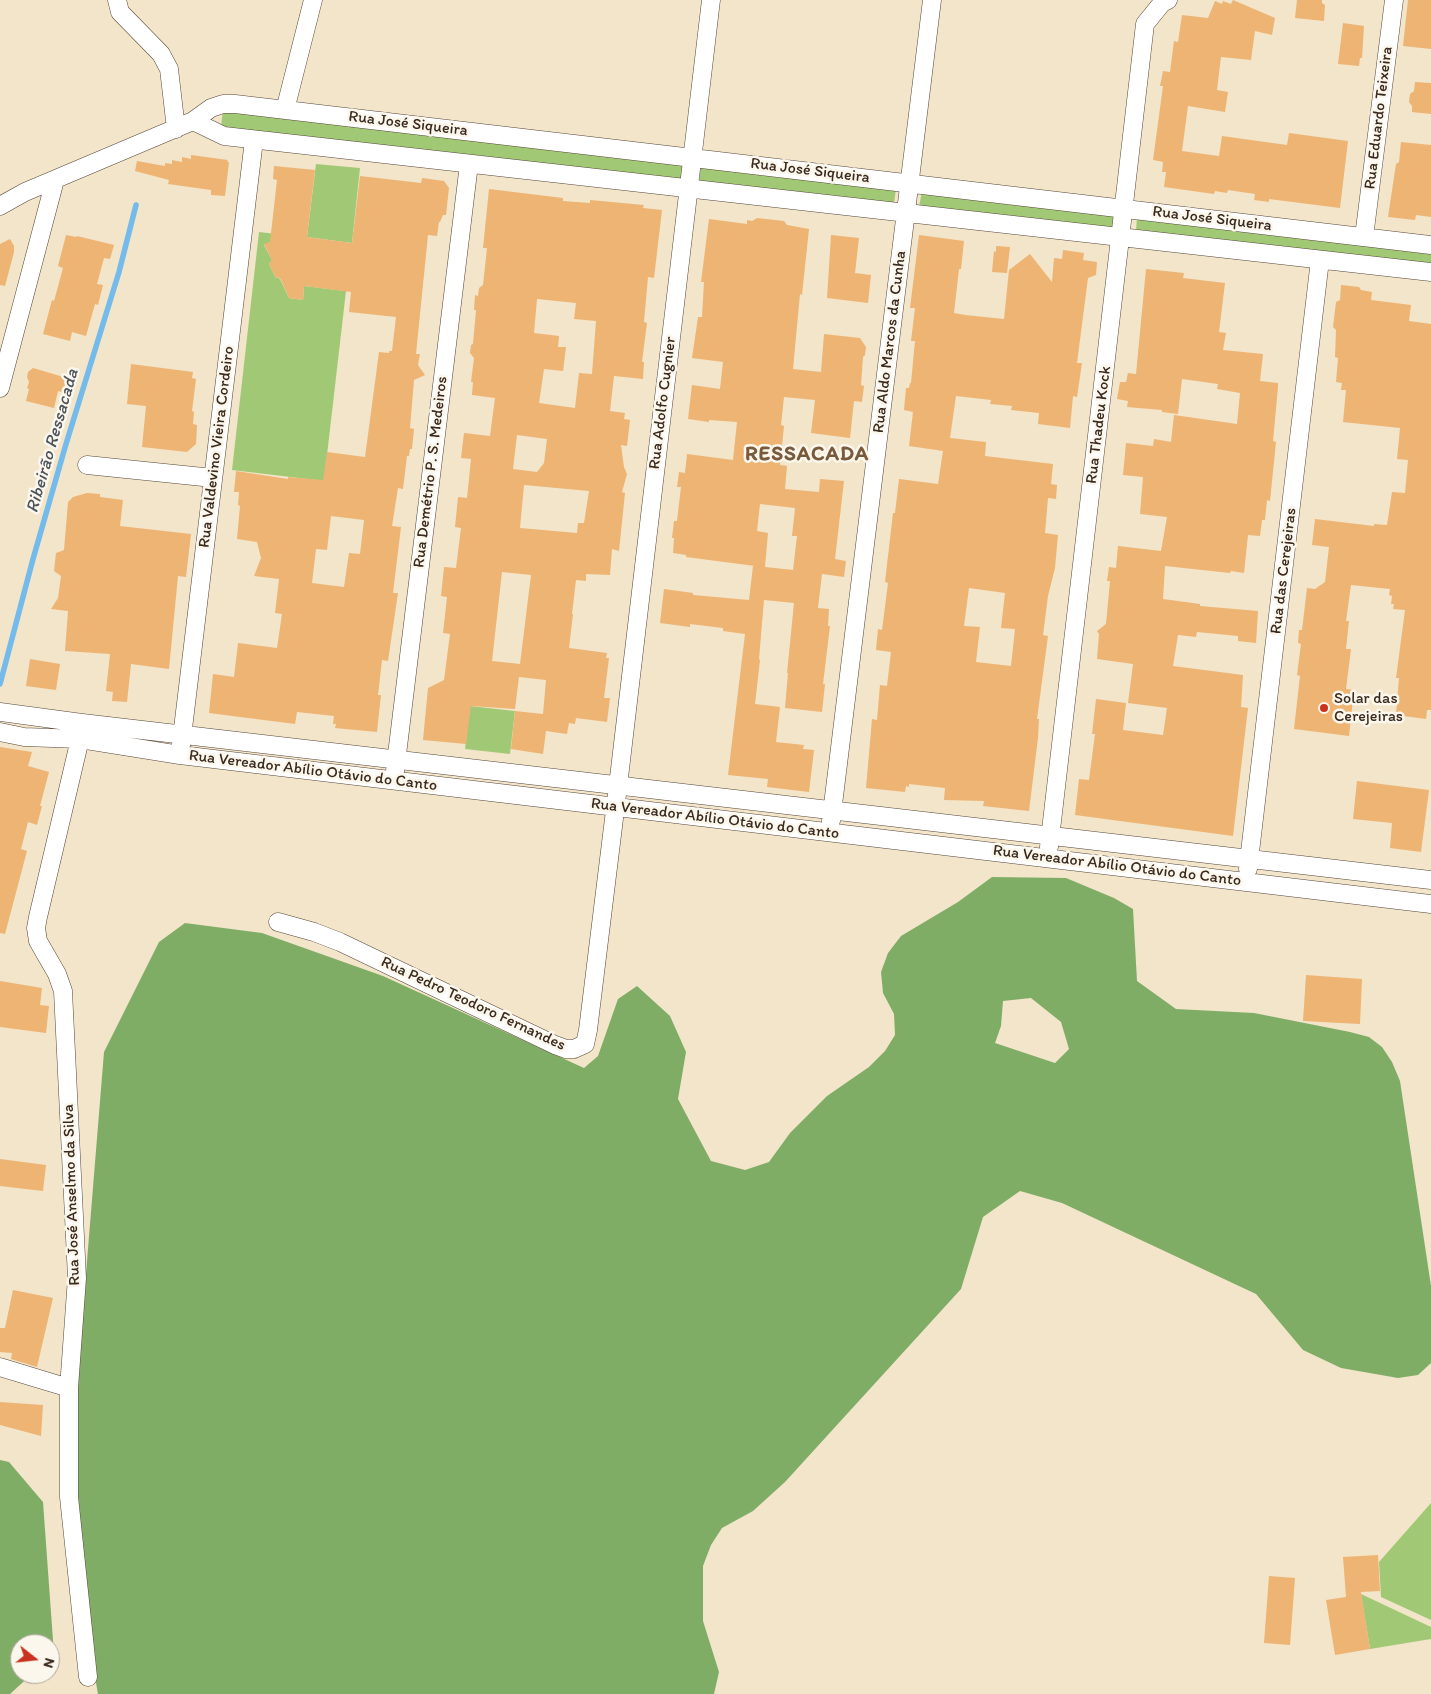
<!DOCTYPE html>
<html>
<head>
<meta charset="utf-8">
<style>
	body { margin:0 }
	#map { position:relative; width:1431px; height:1694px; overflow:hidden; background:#f2e5ca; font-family:Itim,sans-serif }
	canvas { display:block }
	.north { position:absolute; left:10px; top:1634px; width:50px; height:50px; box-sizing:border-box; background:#fbf7ec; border:1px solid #aea59a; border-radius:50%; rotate:106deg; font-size:14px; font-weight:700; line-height:20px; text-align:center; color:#3b2a1e }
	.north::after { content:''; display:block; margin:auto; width:18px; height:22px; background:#c8321e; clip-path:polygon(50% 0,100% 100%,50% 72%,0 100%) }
</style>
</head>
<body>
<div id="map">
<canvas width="1431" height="1694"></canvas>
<div class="north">N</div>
</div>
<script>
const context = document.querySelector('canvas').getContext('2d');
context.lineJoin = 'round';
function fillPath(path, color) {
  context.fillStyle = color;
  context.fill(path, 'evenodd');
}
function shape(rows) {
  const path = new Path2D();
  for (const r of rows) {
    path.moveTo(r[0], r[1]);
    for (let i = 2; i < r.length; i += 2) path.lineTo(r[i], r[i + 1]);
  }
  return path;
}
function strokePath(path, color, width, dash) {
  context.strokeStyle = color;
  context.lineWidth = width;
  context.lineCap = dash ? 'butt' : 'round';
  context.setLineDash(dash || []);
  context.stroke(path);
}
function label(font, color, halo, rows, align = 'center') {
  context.font = font + ' Itim,sans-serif';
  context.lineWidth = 5;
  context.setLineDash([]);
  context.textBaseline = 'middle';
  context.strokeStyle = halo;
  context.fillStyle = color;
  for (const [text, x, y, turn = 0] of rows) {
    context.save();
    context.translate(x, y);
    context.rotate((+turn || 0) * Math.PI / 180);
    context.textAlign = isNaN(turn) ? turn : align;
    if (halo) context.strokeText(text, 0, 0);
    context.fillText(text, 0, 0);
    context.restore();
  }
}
fillPath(shape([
	[223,108,683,163,681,180,221,128],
	[316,164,360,168,352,243,307,237],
	[701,165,896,188,894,204,699,182],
	[922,191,1114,214,1112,229,919,207],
	[1137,216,1431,251,1431,265,1136,232],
	[259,232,285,235,264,245,271,258,271,262,269,264,276,278,278,277,281,281,289,298,303,300,304,286,346,291,324,481,232,470],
	[470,706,515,711,510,754,465,749],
	[1431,1503,1431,1620,1381,1597,1379,1562],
	[1361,1594,1431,1627,1431,1639,1370,1649]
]), '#a1c975');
fillPath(shape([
	[992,877,1066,878,1114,898,1133,909,1137,981,1176,1009,1254,1013,1350,1032,1369,1037,1382,1047,1392,1062,1400,1081,1431,1286,1431,1363,1418,1375,1398,1378,1341,1368,1303,1350,1256,1294,1062,1203,1020,1191,983,1217,961,1289,785,1482,753,1511,722,1528,711,1545,703,1566,703,1621,719,1672,714,1694,98,1694,71,1542,74,1421,104,1052,159,942,185,923,262,933,383,976,584,1068,598,1056,618,999,637,986,670,1016,686,1052,678,1099,711,1161,745,1170,769,1162,790,1133,827,1096,869,1067,885,1051,895,1035,894,1014,883,993,881,972,888,953,901,936,958,902],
	[1031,998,1061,1022,1069,1049,1055,1063,995,1043,1001,1026,1003,1001],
	[0,1460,9,1462,43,1502,54,1654,50,1658,50,1644,20,1644,20,1674,32,1674,10,1694,0,1694]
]), '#80ad66');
strokePath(shape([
	[0,684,33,559,66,444,119,272,136,205]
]), '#74baeb', 5.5);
fillPath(shape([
	[1233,0,1275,18,1272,35,1255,31,1251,60,1221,57,1217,90,1228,92,1225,112,1188,106,1182,151,1219,156,1222,136,1287,145,1289,133,1348,141,1340,208,1269,199,1269,202,1254,200,1255,194,1228,190,1227,193,1215,191,1214,194,1164,187,1166,172,1162,172,1163,162,1153,160,1163,86,1160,86,1163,71,1170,72,1174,41,1178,42,1182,15,1208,18,1215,1,1222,4,1223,1,1231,4],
	[1297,0,1322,0,1322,3,1325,5,1324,21,1295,18],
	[1408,0,1431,0,1431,49,1403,46],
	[1343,23,1364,26,1362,58,1360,58,1359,66,1338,64],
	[1415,82,1431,83,1431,114,1412,112,1412,106,1409,102,1410,94,1414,91],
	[1401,142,1431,145,1431,217,1416,215,1415,220,1388,217,1396,164,1399,162],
	[191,155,228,160,227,162,229,162,225,196,211,195,211,190,168,184,169,180,135,171,137,161,165,166,165,163,172,164,172,160,182,162,182,157,191,159],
	[274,166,315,170,307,237,352,243,360,176,421,183,422,178,444,181,449,188,446,215,443,215,440,222,439,222,437,236,428,235,416,354,420,354,418,365,425,375,414,380,410,428,414,429,412,449,410,449,409,456,407,456,403,489,398,488,392,526,401,527,393,593,398,593,388,661,382,660,378,695,381,695,377,732,335,728,336,724,333,724,334,716,297,712,295,724,209,713,213,674,234,677,238,643,277,648,282,614,275,613,279,579,254,576,261,558,257,542,237,539,240,506,238,505,239,492,234,492,236,471,288,479,288,477,323,480,327,452,365,457,379,352,389,353,389,351,392,351,396,317,349,312,351,292,304,286,303,300,289,298,281,280,278,277,276,278,269,264,271,262,271,258,264,244,270,242,277,180,273,179],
	[331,516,364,520,360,554,349,553,344,587,312,583,316,549,327,550],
	[489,189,563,198,563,201,590,203,590,200,644,205,643,208,662,210,654,278,648,277,644,322,647,323,642,362,644,362,643,379,614,376,610,411,625,413,624,419,630,420,627,446,621,445,624,467,627,474,622,492,625,493,619,551,612,549,610,575,586,574,586,581,576,580,572,614,573,614,569,648,607,653,606,658,609,658,604,698,610,698,607,722,576,718,575,724,569,723,567,734,546,731,543,754,511,749,515,711,543,714,546,680,519,677,515,709,471,706,466,744,423,740,428,688,444,680,450,634,443,633,447,597,441,596,444,567,456,568,461,528,455,527,458,497,467,498,471,459,461,458,464,433,490,436,495,398,472,395,473,382,471,382,474,358,470,353,471,345,473,344,476,310,474,310,475,295,478,296,479,288,483,285,487,248,483,248],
	[537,299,576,303,574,319,596,321,592,374,579,373,575,408,539,403,544,369,563,371,566,347,558,347,559,336,534,333],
	[517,435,547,439,544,463,537,472,513,469],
	[524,485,589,491,584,523,578,523,577,533,520,528],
	[502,572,531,575,520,664,492,661],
	[757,218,784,221,787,225,809,229,802,295,800,294,793,369,821,372,824,334,860,338,866,347,865,355,863,357,861,385,864,386,862,402,854,401,850,438,811,433,815,400,784,397,781,425,784,426,780,465,787,466,785,489,819,492,820,479,844,481,835,559,846,561,844,577,822,574,818,608,829,609,828,626,830,626,823,684,825,684,822,712,785,708,788,673,787,673,794,603,764,600,759,659,760,660,755,704,780,707,776,742,804,745,803,749,814,750,809,792,767,787,768,779,728,775,745,634,723,631,723,628,690,624,690,627,660,623,664,589,693,593,693,595,749,600,753,566,755,566,686,557,686,555,673,553,674,538,672,538,674,521,677,521,681,487,677,487,679,472,685,473,687,454,733,460,737,422,709,420,709,422,688,419,692,385,720,389,723,362,692,358,698,317,702,317,704,282,701,282,709,219,747,224,747,220,752,221],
	[760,504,795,508,792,536,797,536,793,570,765,567,768,533,757,531],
	[66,235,76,237,77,236,114,245,110,259,104,258,97,284,103,285,98,305,95,304,86,336,72,332,70,341,43,334,52,300,54,301,63,268,58,266],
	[831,235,859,238,855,273,871,275,868,303,827,298],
	[919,235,964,241,961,269,959,269,954,313,965,315,1004,319,1009,270,1030,254,1052,282,1054,258,1062,259,1063,250,1084,253,1083,260,1097,262,1096,275,1088,278,1077,363,1082,363,1077,397,1073,396,1070,428,1038,424,1039,413,1011,410,1012,406,990,404,991,400,956,396,950,438,986,442,985,456,1053,464,1051,484,1057,485,1056,499,1048,498,1045,533,1058,535,1055,568,1048,596,1043,635,1048,636,1037,719,1039,719,1038,738,1029,811,983,806,984,801,944,800,945,788,909,784,909,787,906,786,905,792,866,788,872,719,877,720,880,685,887,686,891,652,876,650,878,629,882,630,888,583,885,582,893,513,895,513,899,479,938,484,943,451,909,446,913,412,904,410,906,388,909,388,910,383,911,383,915,341,911,341,915,308,910,308],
	[969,588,1005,593,1001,628,1015,629,1011,666,976,662,980,627,964,626],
	[10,239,14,246,14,252,5,286,0,285,0,244],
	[996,246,1010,247,1007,273,992,272,994,251,996,252],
	[1146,269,1184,273,1183,278,1225,283,1219,332,1226,333,1223,350,1263,354,1260,381,1278,383,1278,387,1273,441,1276,442,1270,501,1267,500,1265,520,1262,520,1260,536,1248,535,1244,573,1231,571,1230,573,1165,566,1163,599,1200,604,1200,606,1258,611,1256,643,1238,641,1238,636,1197,632,1196,637,1178,635,1173,666,1243,675,1241,707,1248,708,1233,836,1075,815,1079,779,1089,780,1095,734,1092,734,1096,699,1126,703,1123,730,1163,735,1167,708,1128,703,1133,664,1097,659,1099,634,1097,631,1106,624,1110,581,1107,581,1109,567,1116,568,1118,546,1161,551,1167,517,1140,514,1143,477,1123,475,1126,443,1153,446,1154,439,1171,442,1174,415,1237,424,1240,393,1217,389,1218,384,1182,379,1178,414,1162,412,1162,410,1127,407,1128,401,1117,399,1120,382,1126,382,1128,373,1136,374],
	[1341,285,1359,287,1361,290,1372,292,1371,300,1411,305,1409,321,1431,324,1431,710,1427,710,1426,719,1396,715,1399,678,1396,678,1405,610,1393,609,1394,604,1391,604,1392,596,1389,595,1390,589,1351,585,1346,621,1349,621,1346,649,1351,649,1346,689,1354,690,1349,736,1294,729,1300,676,1297,675,1301,644,1298,643,1299,630,1302,630,1307,588,1315,589,1325,582,1329,547,1312,545,1315,519,1374,526,1374,524,1387,525,1392,492,1405,493,1408,460,1397,459,1400,428,1343,422,1346,390,1341,390,1342,383,1336,382,1338,358,1335,357,1336,330,1333,327,1336,302,1340,300],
	[131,364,193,372,192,378,196,379,192,411,194,412,193,424,197,425,196,444,187,452,142,447,146,406,127,404],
	[33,368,77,381,73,395,58,391,54,408,26,401,29,389,27,388,29,382,27,377,28,372],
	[87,493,100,494,100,497,123,500,120,526,191,534,186,577,178,576,169,669,131,664,127,702,112,701,113,692,106,691,110,654,65,651,68,611,51,609,58,598,61,576,54,571,56,553,64,550,68,502,73,497],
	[30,659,60,664,56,690,26,686],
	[0,747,32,752,28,766,49,772,40,806,42,806,37,825,28,822,21,849,27,851,5,934,0,933],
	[1357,781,1429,790,1421,852,1390,848,1392,823,1353,819],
	[1306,975,1362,979,1360,1024,1303,1021],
	[0,981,42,988,40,1005,49,1006,46,1033,0,1027],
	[0,1159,46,1165,43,1191,0,1186],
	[13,1290,53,1298,37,1367,11,1359,12,1353,0,1352,0,1328,5,1328],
	[0,1402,43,1405,41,1436,0,1425],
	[1378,1555,1380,1591,1361,1592,1370,1649,1335,1655,1326,1600,1346,1597,1343,1557],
	[1269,1576,1295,1578,1290,1645,1264,1643]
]), '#edb473');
const street = shape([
	[117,0,120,12,161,54,169,69,176,129],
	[285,110,313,0],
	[193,121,224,136,1431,272],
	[0,206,25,192,193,121,211,108,223,104,235,104,1431,245],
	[1364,237,1394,0],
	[0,388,55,180],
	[87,465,213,478],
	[0,712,82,723,1431,880],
	[81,728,80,739,38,917,36,928,38,941,57,974,63,991,77,1278,69,1388,69,1497,88,1677],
	[0,732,24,737,80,739,180,755,1431,904],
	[181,745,254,140],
	[395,771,469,164],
	[831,821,932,0],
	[1049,847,1145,24,1162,3,1168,0],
	[1248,869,1320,260],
	[278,922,314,932,340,942,555,1045,566,1049,574,1049,585,1044,588,1030,618,786,711,0],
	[0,1367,69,1388]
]);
strokePath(street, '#564638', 19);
strokePath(street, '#fff', 18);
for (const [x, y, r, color] of [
	[1324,708,5,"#c8321e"]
]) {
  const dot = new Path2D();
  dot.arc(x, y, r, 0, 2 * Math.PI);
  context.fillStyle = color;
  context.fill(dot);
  strokePath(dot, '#fbf7ec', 2);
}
label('16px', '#3b2a1e', '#fbf7ec', [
	["Rua Eduardo Teixeira",1379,118,-83],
	["Rua José Siqueira",408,124,7],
	["Rua José Siqueira",810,171,7],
	["Rua José Siqueira",1212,219,7],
	["Rua Aldo Marcos da Cunha",890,342,-83],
	["Rua Adolfo Cugnier",663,403,-83],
	["Rua Thadeu Kock",1099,425,-83],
	["Rua Valdevino Vieira Cordeiro",217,447,-83],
	["Rua Demétrio P. S. Medeiros",431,472,-83],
	["Rua das Cerejeiras",1284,571,-83],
	["Rua Vereador Abílio Otávio do Canto",313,771,7],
	["Rua Vereador Abílio Otávio do Canto",715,819,7],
	["Rua Vereador Abílio Otávio do Canto",1117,866,7],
	["Rua Pedro Teodoro Fernandes",473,1004,25],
	["Rua José Anselmo da Silva",72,1195,-92]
]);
label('16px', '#3b2a1e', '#fbf7ec', [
	["Solar das",1334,699],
	["Cerejeiras",1334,717]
], 'left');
label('italic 18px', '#4c555c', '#fbf7ec', [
	["Ribeirão Ressacada",53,441,-74]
]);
context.letterSpacing = '1px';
label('bold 21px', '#795a3c', '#fbf7ec', [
	["RESSACADA",807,455]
]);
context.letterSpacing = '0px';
</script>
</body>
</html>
